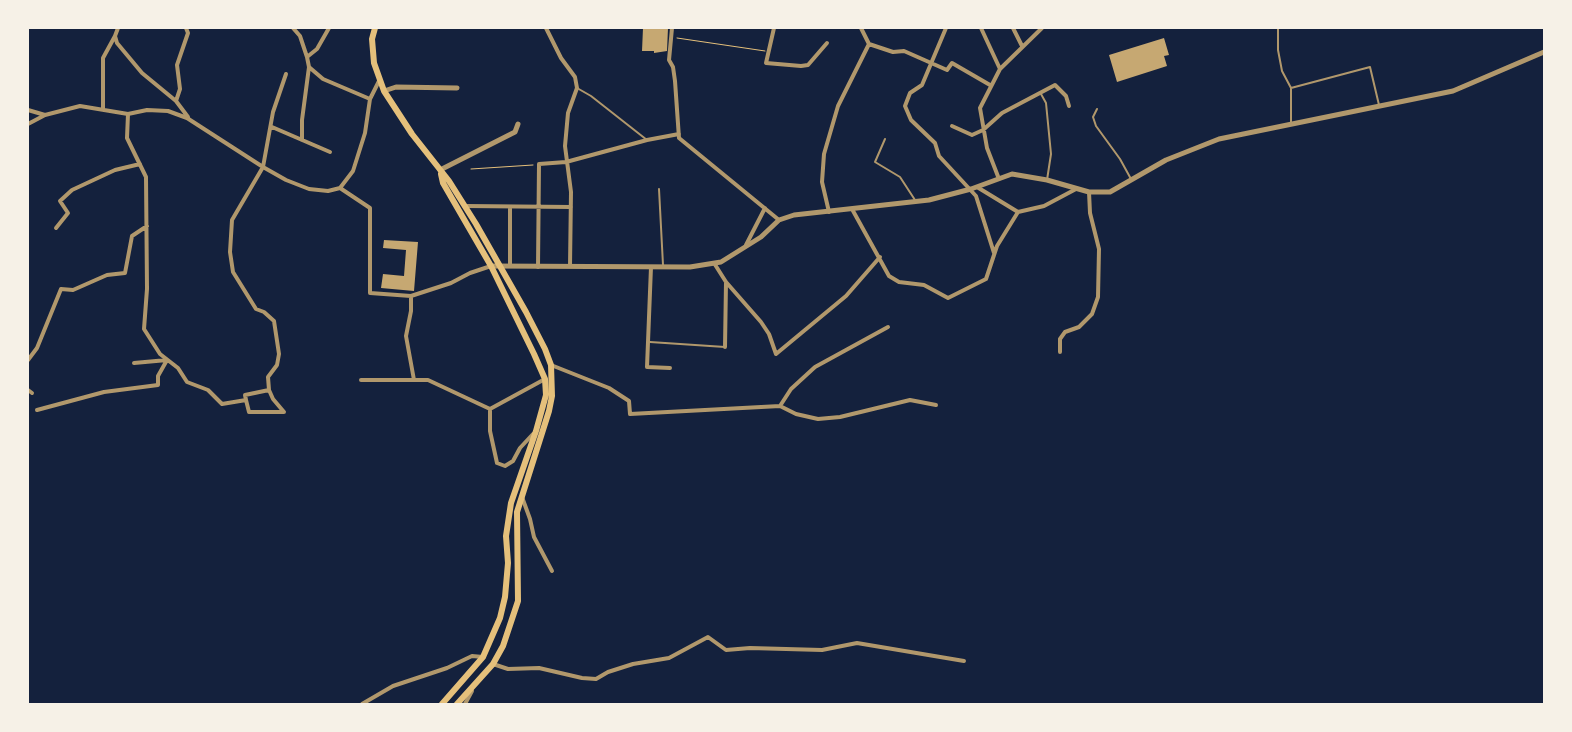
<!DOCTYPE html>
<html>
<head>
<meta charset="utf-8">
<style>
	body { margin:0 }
	#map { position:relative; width:1572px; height:732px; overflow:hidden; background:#14213d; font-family:"PT Serif",serif }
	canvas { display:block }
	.frame { position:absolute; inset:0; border:29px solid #f6f1e7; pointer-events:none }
</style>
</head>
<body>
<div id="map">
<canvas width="1572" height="732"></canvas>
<div class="frame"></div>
</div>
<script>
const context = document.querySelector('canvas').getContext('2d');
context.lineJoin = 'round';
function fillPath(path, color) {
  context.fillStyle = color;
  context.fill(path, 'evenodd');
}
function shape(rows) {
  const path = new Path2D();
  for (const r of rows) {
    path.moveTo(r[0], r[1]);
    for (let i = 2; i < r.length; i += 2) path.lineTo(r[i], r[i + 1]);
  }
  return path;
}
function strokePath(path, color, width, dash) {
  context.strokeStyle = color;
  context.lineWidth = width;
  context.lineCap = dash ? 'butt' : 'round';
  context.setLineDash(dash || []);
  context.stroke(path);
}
fillPath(shape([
	[643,28,668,28,667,51,654,53,654,51,642,51],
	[1164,38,1169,55,1164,56,1167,66,1117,82,1109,55],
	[384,240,418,242,414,291,381,288,383,274,404,276,406,250,383,248]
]), '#c6a872');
strokePath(shape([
	[677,38,765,51],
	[471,169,533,165]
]), '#e5c07b', 1);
strokePath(shape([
	[1278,28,1278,50,1282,71,1291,88,1291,124],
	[577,88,591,96,647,140],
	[1291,88,1370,67,1379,105],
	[1041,94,1046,103,1051,154,1047,180],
	[1097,109,1093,117,1096,126,1120,159,1131,179],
	[885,139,875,162,900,177,915,200],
	[659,189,663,265],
	[650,342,725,347]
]), '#b1986c', 2);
strokePath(shape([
	[118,28,115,36,117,43,142,73,176,101,188,117],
	[293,28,300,36,307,57],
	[546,28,561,58,575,77,577,88,568,113,565,146,571,192,570,266],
	[672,28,669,60,673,67,675,81,679,138,779,220],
	[774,28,766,63,801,66,808,65,827,43],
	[946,28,922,85,910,93,905,106,911,120,935,143,939,156,976,196,994,253],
	[981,28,1000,69],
	[1013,28,1022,46],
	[869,44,893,52,904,51,947,70,952,63,990,85],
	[309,67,323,79,370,99],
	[176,101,180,89,177,65,188,33,186,28],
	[103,109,103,58,115,36],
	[28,110,45,115],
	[128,114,127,138,146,177,147,289,144,329,160,354,178,368,187,382,208,390,222,404,246,400,245,395,269,390,268,377,277,365,279,354,274,321,264,312,256,309,233,272,230,252,232,220,263,167,273,112,286,74],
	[28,124,45,115,80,106,128,114,147,110,168,111,187,118,263,167,286,180,309,189,328,191,340,188,353,171,365,133,370,99,380,79],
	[952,126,972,135,983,130,1002,113,1055,85,1066,96,1069,106],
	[272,127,330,152],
	[302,140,302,120,309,67,307,57,317,49,329,28],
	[999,179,987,148,980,108,1000,69,1042,28],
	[977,187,1018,212,1044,206,1076,189],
	[340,188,370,208,370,293,411,296,451,283,470,273,491,266],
	[466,206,571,207],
	[852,209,889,276,899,282,924,285,948,298,986,279,997,246,1018,212],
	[829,212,822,182,824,154,838,106,869,44,861,28],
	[56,228,68,213,60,201,72,190,115,170,140,164],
	[746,245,765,208],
	[714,263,726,282,761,322,769,334,776,354,846,296,880,257],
	[510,265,510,208],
	[538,267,539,164,566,162,647,140,679,134],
	[651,267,647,367,670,368],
	[411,296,411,311,406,336,414,380],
	[725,347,726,282],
	[1060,352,1060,339,1065,332,1079,327,1092,314,1098,297,1099,249,1090,213,1089,192],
	[28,360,37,348,61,289,73,290,107,275,125,273,132,236,147,226],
	[551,365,609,388,629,401,630,414,780,406,796,414,818,419,840,417,910,400,936,405],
	[361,380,428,380,490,409,545,379],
	[28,390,32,393],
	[246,400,249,412,284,412,273,399,269,390],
	[780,406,791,389,815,367,888,327],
	[490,409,490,431,497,463,505,466,513,461,520,448,533,434],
	[37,410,104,392,158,385,158,376,167,360,134,363],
	[522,497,530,519,534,537,552,571],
	[493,664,508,669,539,668,582,678,596,679,608,672,633,664,669,658,708,637,726,650,750,648,822,650,857,643,964,661],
	[362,704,393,686,447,668,472,656,483,657],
	[465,704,472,691]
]), '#b1986c', 4);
strokePath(shape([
	[384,91,396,87,457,88],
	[440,170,515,132,518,124],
	[491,266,690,267,721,262,761,237,779,220,794,215,929,200,971,189,1012,174,1047,180,1089,192,1110,192,1166,160,1219,139,1453,91,1544,52]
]), '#b1986c', 5);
strokePath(shape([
	[375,28,372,39,374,63,384,91,412,134,449,181,476,224,526,312,545,349,551,365,552,396,549,411,517,512,518,601,503,646,493,664,457,704],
	[441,174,443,183,491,266,534,354,545,379,546,395,536,431,511,503,506,536,508,563,505,597,500,618,483,657,442,704]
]), '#e5c07b', 6);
</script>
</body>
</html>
